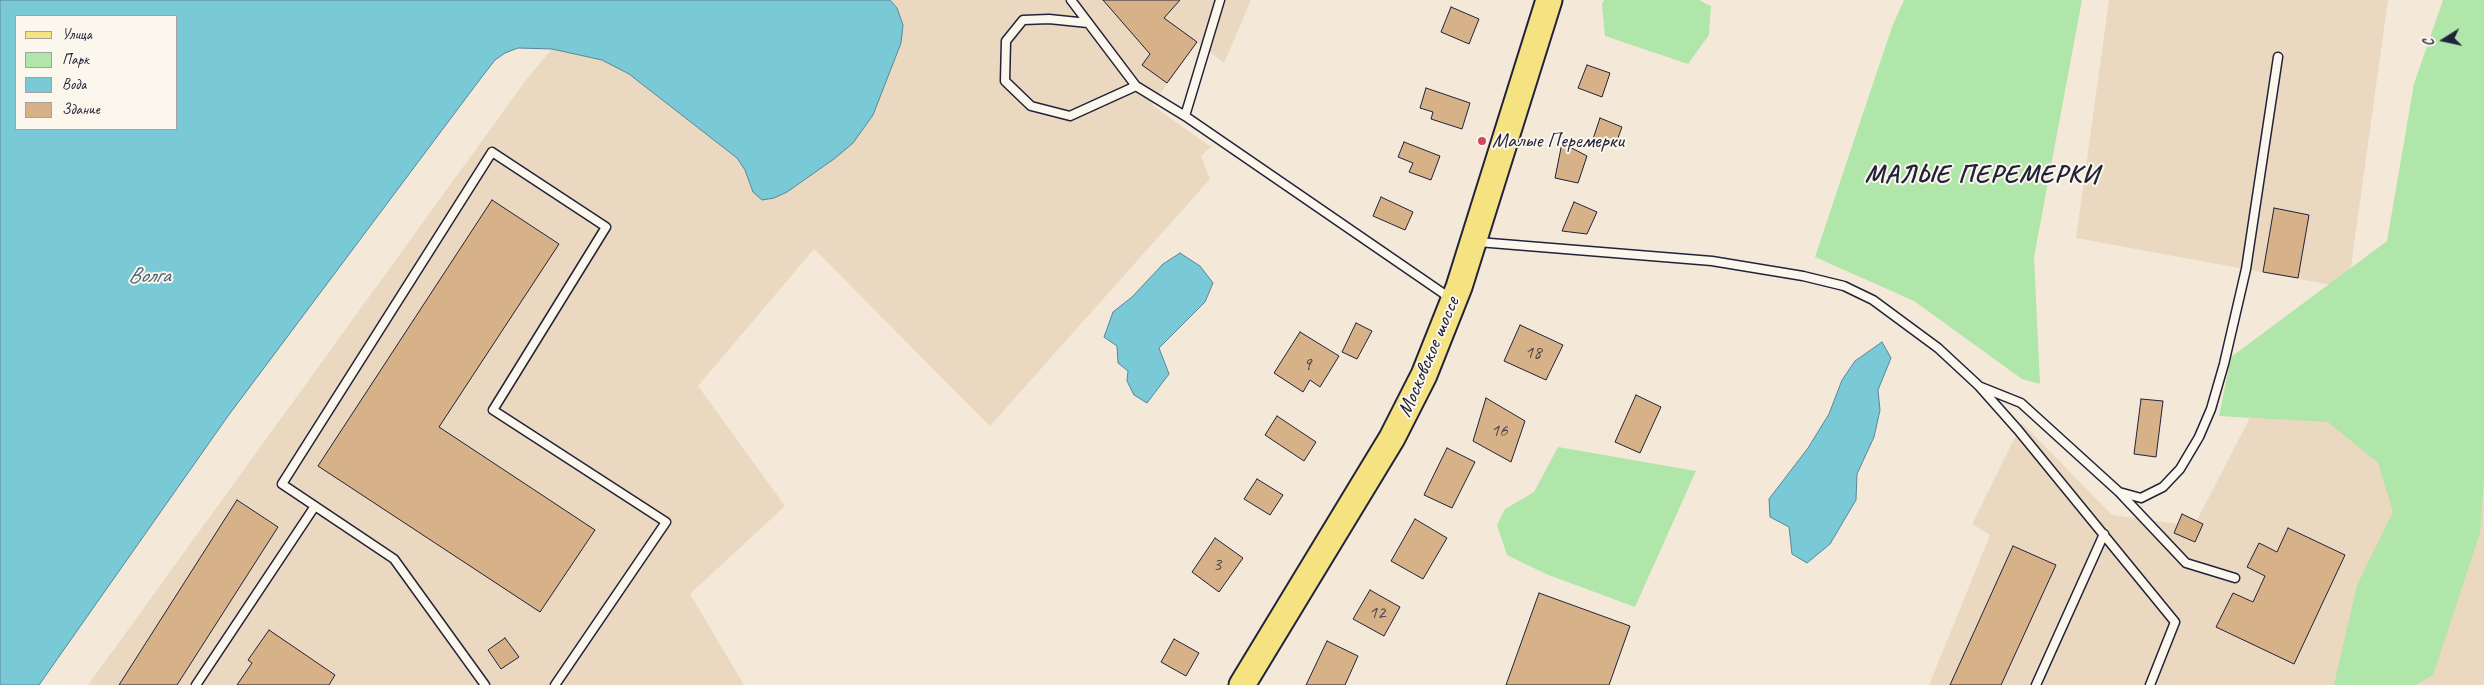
<!DOCTYPE html>
<html>
<head>
<meta charset="utf-8">
<style>
	body { margin:0 }
	#map { position:relative; width:2484px; height:685px; overflow:hidden; background:#f4e9d8; font-family:Caveat,sans-serif }
	canvas { display:block }
	.legend { position:absolute; left:15px; top:15px; width:162px; height:115px; box-sizing:border-box; background:#fbf7ec; border:1px solid #a4a2a5; margin:0; padding:6px 9px; list-style:none; font-size:15px; color:#22223b }
	.legend li { display:flex; align-items:center; gap:10px; height:25px }
	.legend b { width:25px; border:1px solid #a4a2a5 }
	.north { position:absolute; left:2419px; top:15px; width:50px; height:50px; -webkit-text-stroke:4px #fbf7ec; paint-order:stroke; rotate:260deg; font-size:14px; font-weight:700; line-height:20px; text-align:center; color:#22223b }
	.north::after { content:''; display:block; margin:auto; width:18px; height:22px; background:#22223b; clip-path:polygon(50% 0,100% 100%,50% 72%,0 100%) }
</style>
</head>
<body>
<div id="map">
<canvas width="2484" height="685"></canvas>
<ul class="legend">
<li><b style="height:6px;background:#f5e382"></b>Улица</li>
<li><b style="height:14px;background:#b0e6a9"></b>Парк</li>
<li><b style="height:14px;background:#7ac9d7"></b>Вода</li>
<li><b style="height:14px;background:#d7b288"></b>Здание</li>
</ul>
<div class="north">С</div>
</div>
<script>
const context = document.querySelector('canvas').getContext('2d');
context.lineJoin = 'round';
function fillPath(path, color) {
  context.fillStyle = color;
  context.fill(path, 'evenodd');
}
function shape(rows) {
  const path = new Path2D();
  for (const r of rows) {
    path.moveTo(r[0], r[1]);
    for (let i = 2; i < r.length; i += 2) path.lineTo(r[i], r[i + 1]);
  }
  return path;
}
function strokePath(path, color, width, dash) {
  context.strokeStyle = color;
  context.lineWidth = width;
  context.lineCap = dash ? 'butt' : 'round';
  context.setLineDash(dash || []);
  context.stroke(path);
}
function label(font, color, halo, rows, align = 'center') {
  context.font = font + ' Caveat,sans-serif';
  context.lineWidth = 4;
  context.setLineDash([]);
  context.textBaseline = 'middle';
  context.strokeStyle = halo;
  context.fillStyle = color;
  for (const [text, x, y, turn = 0] of rows) {
    context.save();
    context.translate(x, y);
    context.rotate((+turn || 0) * Math.PI / 180);
    context.textAlign = isNaN(turn) ? turn : align;
    if (halo) context.strokeText(text, 0, 0);
    context.fillText(text, 0, 0);
    context.restore();
  }
}
fillPath(shape([
	[890,0,1251,0,1224,63,1197,42,1152,105,1211,147,1201,156,1210,179,990,426,814,249,698,386,785,506,690,594,744,685,88,685,526,80,552,49,602,60,629,74,737,158,745,170,753,192,787,192,834,159,873,115,901,42,897,8],
	[2109,0,2388,0,2348,288,2076,238],
	[2484,367,2484,685,1929,685,1990,535,1972,524,2022,423,2112,515,2194,526,2274,371]
]), '#ebd8c0');
fillPath(shape([
	[1604,0,1699,0,1711,6,1709,35,1688,64,1605,36,1602,4],
	[1904,0,2082,0,2034,257,2040,384,2022,379,1914,301,1815,257,1892,27],
	[2443,0,2484,0,2484,480,2480,533,2433,675,2416,685,2334,685,2357,585,2393,512,2378,463,2328,422,2219,416,2231,357,2387,241,2414,84],
	[1558,447,1696,471,1635,607,1546,574,1507,555,1497,525,1505,509,1534,492]
]), '#b0e6a9');
const water = shape([
	[0,0,890,0,897,8,903,25,901,43,873,115,853,143,834,159,787,192,774,198,762,200,753,192,745,170,737,158,629,74,602,60,552,49,518,48,505,53,495,60,478,82,228,416,39,685,0,685,0,0],
	[16,16,176,16,176,129,16,129,16,16],
	[1180,253,1200,266,1213,283,1205,302,1159,348,1169,374,1147,403,1134,395,1127,381,1128,371,1118,363,1117,346,1104,337,1113,312,1132,297,1163,264,1180,253],
	[1882,342,1891,358,1878,390,1880,410,1874,437,1857,474,1856,500,1830,544,1807,563,1792,554,1789,527,1770,517,1769,499,1808,448,1829,414,1842,380,1855,361,1882,342]
]);
fillPath(water, '#7ac9d7');
strokePath(water, '#578699', 1);
const building = shape([
	[1103,0,1180,0,1164,18,1197,42,1167,83,1142,65,1150,54,1103,0],
	[1451,7,1479,19,1469,44,1441,32,1451,7],
	[1587,65,1610,73,1602,97,1578,88,1587,65],
	[1426,88,1470,103,1462,129,1431,119,1433,112,1420,108,1426,88],
	[1600,118,1622,127,1615,146,1592,142,1600,118],
	[1404,142,1440,156,1431,180,1409,172,1413,163,1398,157,1404,142],
	[1562,143,1587,156,1578,183,1555,178,1562,143],
	[1381,197,1413,212,1405,230,1373,216,1381,197],
	[492,200,559,244,439,427,595,530,540,612,318,466,492,200],
	[1574,202,1597,212,1587,234,1562,231,1574,202],
	[2274,208,2309,215,2298,278,2263,272,2274,208],
	[1356,323,1372,331,1357,359,1342,352,1356,323],
	[1520,325,1563,345,1546,380,1504,361,1520,325],
	[1300,332,1339,356,1320,387,1310,380,1303,392,1274,373,1300,332],
	[1636,395,1661,407,1640,453,1615,442,1636,395],
	[1486,398,1525,421,1511,462,1473,441,1486,398],
	[2141,399,2163,401,2156,457,2134,454,2141,399],
	[1277,416,1316,442,1304,461,1265,435,1277,416],
	[1447,448,1475,462,1452,508,1424,495,1447,448],
	[1257,479,1283,495,1270,515,1244,499,1257,479],
	[237,500,278,527,177,685,119,685,237,500],
	[2182,514,2203,524,2195,542,2174,533,2182,514],
	[1415,519,1447,538,1423,579,1391,561,1415,519],
	[2288,528,2345,555,2294,664,2216,627,2233,593,2253,602,2265,576,2247,567,2259,543,2277,552,2288,528],
	[1215,538,1243,558,1219,592,1192,572,1215,538],
	[2013,546,2056,565,2001,685,1950,685,2013,546],
	[1370,590,1400,607,1384,636,1353,619,1370,590],
	[1539,593,1630,626,1609,685,1506,685,1539,593],
	[269,630,335,675,329,685,237,685,252,663,248,660,269,630],
	[505,638,519,657,501,669,488,650,505,638],
	[1174,639,1199,653,1186,676,1161,662,1174,639],
	[1327,641,1358,656,1345,685,1306,685,1327,641]
]);
fillPath(building, '#d7b288');
strokePath(building, '#22223b', 1);
const lane = shape([
	[1071,0,1136,86,1185,116,1450,298],
	[1088,23,1049,19,1023,20,1006,41,1005,81,1031,106,1070,116,1136,86],
	[1185,116,1220,0],
	[1478,242,1712,261,1803,276,1844,286,1873,300,1938,348,1979,386,2018,430,2175,622,2150,685],
	[1981,387,2021,403,2119,492,2141,498,2163,487,2180,469,2199,437,2211,409,2224,364,2246,269,2278,57],
	[2119,492,2186,563,2235,578],
	[196,685,315,506],
	[485,685,394,559,282,484,492,152,606,227,493,410,666,522,555,685],
	[2036,685,2104,534]
]);
const primary = shape([
	[1242,685,1392,438,1424,375,1459,287,1549,0]
]);
strokePath(lane, '#22223b', 11);
strokePath(primary, '#22223b', 29);
strokePath(lane, '#fbf7ec', 8);
strokePath(primary, '#f5e382', 25);
for (const [x, y, r, color] of [
	[1482,141,5,"#d1495b"]
]) {
  const dot = new Path2D();
  dot.arc(x, y, r, 0, 2 * Math.PI);
  context.fillStyle = color;
  context.fill(dot);
  strokePath(dot, '#fbf7ec', 2);
}
label('19px', '#4f464e', null, [
	["18",1533,353],
	["9",1307,365],
	["16",1499,431],
	["3",1217,565],
	["12",1377,613]
]);
label('21px', '#22223b', '#fbf7ec', [
	["Малые Перемерки",1492,141]
], 'left');
label('21px', '#22223b', '#fbf7ec', [
	["Московское шоссе",1429,357,-67]
]);
label('italic 22px', '#415c72', '#fbf7ec', [
	["Волга",149,276]
]);
context.letterSpacing = '1px';
label('bold 26px', '#22223b', '#fbf7ec', [
	["МАЛЫЕ ПЕРЕМЕРКИ",1982,175]
]);
context.letterSpacing = '0px';
</script>
</body>
</html>
